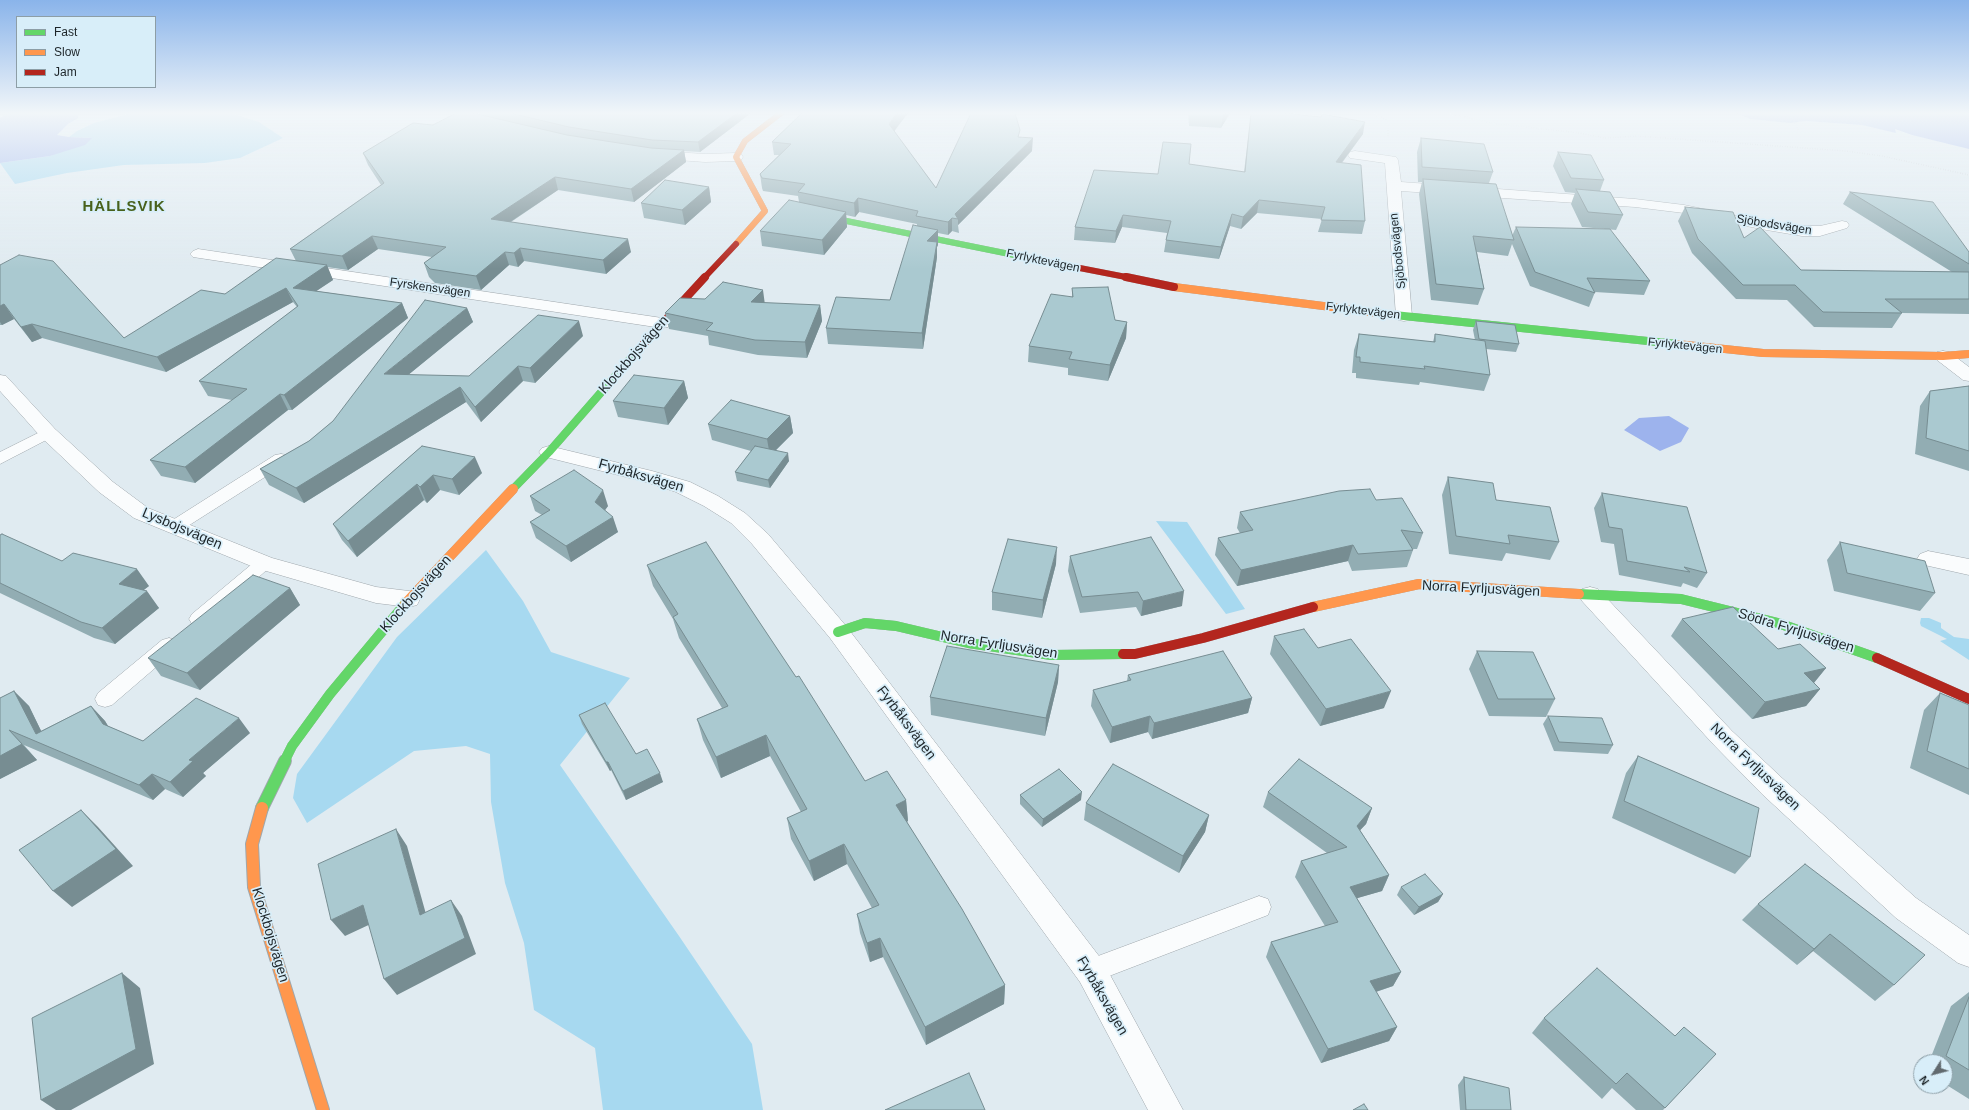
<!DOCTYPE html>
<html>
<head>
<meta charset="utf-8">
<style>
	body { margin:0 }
	#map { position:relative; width:1969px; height:1110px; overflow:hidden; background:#e0ebf1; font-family:Helvetica,sans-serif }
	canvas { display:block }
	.legend { position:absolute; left:16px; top:16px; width:140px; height:72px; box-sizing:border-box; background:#d8eef9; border:1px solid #8d9ea6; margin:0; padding:5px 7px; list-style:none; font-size:12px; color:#1d2529 }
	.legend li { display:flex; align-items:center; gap:8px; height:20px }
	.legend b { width:20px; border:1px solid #8d9ea6 }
	.north { position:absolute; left:1913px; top:1054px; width:40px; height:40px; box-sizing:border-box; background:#d8eef9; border:1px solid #8d9ea6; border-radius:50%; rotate:234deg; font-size:11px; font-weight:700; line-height:16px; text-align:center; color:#1d2529 }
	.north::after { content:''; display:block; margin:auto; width:14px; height:18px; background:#616a6f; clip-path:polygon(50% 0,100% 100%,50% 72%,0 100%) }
</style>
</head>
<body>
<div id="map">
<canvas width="1969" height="1110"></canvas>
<ul class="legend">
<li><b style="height:5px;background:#63d668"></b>Fast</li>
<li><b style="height:5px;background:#ff974d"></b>Slow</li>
<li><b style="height:5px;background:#b3261e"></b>Jam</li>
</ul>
<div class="north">N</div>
</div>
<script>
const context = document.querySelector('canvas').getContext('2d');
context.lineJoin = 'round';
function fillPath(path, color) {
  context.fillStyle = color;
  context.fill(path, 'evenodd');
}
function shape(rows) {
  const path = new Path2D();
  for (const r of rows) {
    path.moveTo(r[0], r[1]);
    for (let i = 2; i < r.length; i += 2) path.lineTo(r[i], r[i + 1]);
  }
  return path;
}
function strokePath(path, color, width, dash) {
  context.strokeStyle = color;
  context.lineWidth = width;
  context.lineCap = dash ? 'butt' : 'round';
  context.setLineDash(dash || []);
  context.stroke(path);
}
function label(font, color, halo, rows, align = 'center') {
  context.font = font + ' Helvetica,sans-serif';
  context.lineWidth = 3.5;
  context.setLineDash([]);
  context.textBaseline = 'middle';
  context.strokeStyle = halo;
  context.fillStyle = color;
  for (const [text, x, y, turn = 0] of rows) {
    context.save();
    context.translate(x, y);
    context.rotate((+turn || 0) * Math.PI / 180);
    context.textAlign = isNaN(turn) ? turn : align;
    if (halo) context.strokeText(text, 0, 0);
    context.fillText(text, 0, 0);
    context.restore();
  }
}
fillPath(shape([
	[132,113,230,113,259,122,283,138,240,158,205,163,124,165,67,173,15,184,0,163,50,156,91,138,69,137,77,131,94,123],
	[1156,521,1187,522,1245,609,1226,614],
	[486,550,523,601,551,652,630,678,560,765,679,936,752,1044,763,1110,603,1110,595,1048,534,1010,524,943,505,883,491,802,490,754,466,746,414,751,307,823,293,798,297,774,397,637],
	[1921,618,1929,618,1941,623,1941,628,1954,637,1969,639,1969,660,1940,641,1947,639,1921,626,1920,623]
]), '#a7d9f0');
fillPath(shape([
	[8,113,78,113,78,118,68,124,57,135,69,137,92,138,85,145,50,156,0,163,0,118],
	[1736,113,1969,113,1969,149,1912,135,1895,129,1896,133,1862,125,1805,121,1790,123,1750,119],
	[1669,416,1689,428,1681,442,1660,451,1624,430,1639,418]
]), '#9db3ed');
const lane = shape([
	[48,428,54,430,56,433,54,436,0,464,0,452,48,428],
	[281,454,287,455,289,459,287,463,180,531,174,533,168,531,165,527,168,523,275,455,281,454],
	[264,557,270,559,273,563,270,567,206,624,199,626,192,624,189,619,192,614,258,559,264,557],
	[169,638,176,640,179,645,176,650,112,705,105,707,98,705,95,699,98,693,162,640,169,638],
	[1259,896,1268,899,1271,907,1268,915,1091,983,1082,980,1078,971,1082,962,1259,896]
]);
const street = shape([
	[656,151,705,154,736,153,741,154,743,157,741,160,736,161,705,162,651,158,649,155,651,152,656,151],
	[1355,151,1396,157,1398,160,1401,182,1635,199,1684,205,1761,221,1802,226,1820,226,1842,221,1847,222,1849,225,1847,228,1820,236,1802,236,1761,229,1684,213,1635,207,1401,191,1412,316,1410,320,1404,321,1398,320,1396,316,1385,163,1350,158,1348,155,1350,152,1355,151],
	[198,249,662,318,668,319,671,323,668,327,662,328,193,257,190,254,193,251,198,249],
	[1943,351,1949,352,1969,367,1969,381,1963,380,1937,360,1934,356,1937,352,1943,351],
	[0,375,6,376,55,429,113,482,148,508,272,558,376,587,409,591,417,593,420,599,417,605,409,607,376,603,256,568,134,518,99,492,41,437,0,391,0,375],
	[549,446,652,471,690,482,718,496,745,513,768,534,846,626,1102,960,1183,1110,1148,1110,1080,982,830,638,752,544,731,523,704,506,676,492,646,482,542,456,539,452,542,448,549,446],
	[1928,551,1969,559,1969,575,1920,564,1917,559,1920,554,1928,551],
	[1590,587,1598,589,1732,731,1782,778,1916,898,1969,935,1969,967,1958,963,1896,918,1762,794,1714,745,1582,601,1579,595,1582,589,1590,587]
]);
const fastFar3 = shape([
	[817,215,1049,262]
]);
const fastFar2 = shape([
	[1394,315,1677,344],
	[513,489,549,452,638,350]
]);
const fastFar1 = shape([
	[1579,594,1681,599,1778,623,1877,658],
	[838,632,865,623,896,626,968,643,1051,655,1123,654],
	[284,762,292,746,330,694,405,604]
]);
const fast = shape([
	[262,808,285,761]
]);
const slowFar3 = shape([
	[736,244,765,211,736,157,745,141,781,113]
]);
const slowFar2 = shape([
	[1174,287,1394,315],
	[1677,344,1763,353,1943,356,1969,354]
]);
const slowFar1 = shape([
	[405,604,513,489],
	[1313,607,1419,584,1579,594]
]);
const slow = shape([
	[262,808,252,844,254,887,323,1110]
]);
const jamFar2 = shape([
	[1049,262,1131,278],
	[704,278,736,244]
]);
const jamFar1 = shape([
	[1126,277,1174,287],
	[638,350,705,277]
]);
const jam = shape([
	[1123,654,1135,654,1203,638,1313,607],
	[1877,658,1969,699]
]);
strokePath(lane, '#9fa7ac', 1);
strokePath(street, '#9fa7ac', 1);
strokePath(fastFar3, '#9fa7ac', 6);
strokePath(fastFar2, '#9fa7ac', 8);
strokePath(fastFar1, '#9fa7ac', 10);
strokePath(fast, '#9fa7ac', 14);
strokePath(slowFar3, '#9fa7ac', 6);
strokePath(slowFar2, '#9fa7ac', 8);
strokePath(slowFar1, '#9fa7ac', 10);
strokePath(slow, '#9fa7ac', 14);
strokePath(jamFar2, '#9fa7ac', 6);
strokePath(jamFar1, '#9fa7ac', 8);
strokePath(jam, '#9fa7ac', 10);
strokePath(shape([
	[1372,113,1388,121,1388,138],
	[1445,113,1498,124,1580,133,1605,138,1637,136,1846,151,1882,156,1969,175],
	[1787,113,1794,121,1798,130],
	[1854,113,1862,125]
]), '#c6cacd', 1.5, [0.5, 2]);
fillPath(lane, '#fafcfd');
fillPath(street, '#fafcfd');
strokePath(fastFar3, '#63d668', 6);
strokePath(fastFar2, '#63d668', 8);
strokePath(fastFar1, '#63d668', 10);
strokePath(fast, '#63d668', 12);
strokePath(slowFar3, '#ff974d', 6);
strokePath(slowFar2, '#ff974d', 8);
strokePath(slowFar1, '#ff974d', 10);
strokePath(slow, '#ff974d', 12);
strokePath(jamFar2, '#b3261e', 6);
strokePath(jamFar1, '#b3261e', 8);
strokePath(jam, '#b3261e', 10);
fillPath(shape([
	[479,113,751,113,700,152,684,151,686,162,634,202,558,190,511,222,631,252,606,274,524,261,518,267,509,265,481,290,435,283,429,277,424,263,432,257,378,249,348,270,327,267,333,280,316,291,402,303,408,318,292,410,288,410,195,483,161,476,150,460,232,400,208,396,199,381,297,307,293,302,166,372,42,338,32,342,14,319,2,325,0,325,0,265,124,338,225,294,296,261,290,249,381,185,368,165,363,153,433,125,480,115],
	[1188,113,1230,113,1221,128,1189,126],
	[1251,113,1363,134,1342,163,1365,221,1362,234,1318,232,1322,219,1257,213,1241,229,1230,226,1219,259,1164,252,1166,240,1167,233,1122,227,1115,243,1074,240,1075,227,1158,174,1189,164,1244,172],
	[894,131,936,188,1020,137,1032,151,958,225,959,233,952,231,948,235,938,233,938,245,937,247,937,257,923,349,828,344,826,328,890,300,917,226,917,224,859,212,855,217,846,215,847,227,824,255,762,246,760,231,799,202,798,196,763,191,762,188,760,174,779,155,774,155,772,142],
	[1421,138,1493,172,1489,183,1512,236,1516,227,1650,281,1644,295,1595,292,1589,307,1530,286,1512,244,1508,256,1477,252,1484,289,1478,305,1431,300,1419,194,1422,182,1418,182,1417,152],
	[1558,152,1604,180,1600,191,1623,215,1616,230,1582,227,1571,204,1575,193,1565,192,1553,166],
	[709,187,711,202,685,225,644,218,641,203],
	[1850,192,1969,252,1969,314,1902,313,1892,328,1814,327,1787,300,1736,299,1692,253,1678,221,1685,207,1801,270,1952,272,1843,204],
	[1072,288,1115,320,1127,322,1126,338,1108,381,1068,375,1068,368,1028,362,1029,346,1072,297],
	[765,303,820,305,822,321,807,358,758,355,709,345,708,336,669,329,665,313],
	[467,308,473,322,408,375,469,376,583,336,535,383,523,381,481,422,466,402,304,503,269,485,260,469,309,441,333,421],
	[1476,321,1519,344,1516,352,1486,349,1490,375,1484,391,1420,382,1419,385,1356,378,1356,373,1352,373,1354,350,1359,334,1433,342,1435,334,1475,340,1473,330],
	[684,381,688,398,668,425,618,417,613,401],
	[1969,386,1969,471,1915,454,1920,406,1930,391],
	[790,416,793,433,776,450,789,461,770,488,737,481,735,472,751,451,712,440,708,424],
	[422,446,482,473,459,495,440,490,427,503,424,500,357,557,342,540,333,524],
	[1448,477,1496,500,1559,542,1550,560,1506,553,1502,561,1449,554,1442,495],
	[1602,493,1707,573,1697,588,1683,583,1681,587,1619,575,1614,544,1601,542,1594,508],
	[530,496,608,506,605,510,618,532,571,562,536,538,530,522,542,515,535,511],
	[1376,500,1423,533,1417,549,1412,549,1413,550,1407,567,1352,571,1348,561,1237,586,1215,555,1218,538,1240,533,1237,528,1240,512],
	[0,535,62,561,149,586,143,590,159,608,115,644,94,638,0,593],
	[1840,542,1935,593,1920,611,1834,591,1827,560],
	[1070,556,1182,606,1141,616,1136,607,1080,613,1068,571],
	[1056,564,1042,618,992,610,992,592],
	[647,565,865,781,906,800,908,821,907,822,1005,985,1004,1004,926,1045,883,957,870,962,860,933,857,914,872,908,847,864,814,881,791,839,787,818,801,812,770,756,721,778,703,740,697,719,722,708,679,638,673,619,653,586],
	[290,588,300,605,200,690,161,676,148,658],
	[1682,619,1778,649,1826,668,1814,683,1820,689,1806,706,1752,719,1671,636],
	[1274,636,1318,648,1384,708,1320,726,1270,654],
	[1477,651,1555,699,1546,717,1489,716,1469,669],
	[1059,665,1058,682,1045,736,931,715,930,697],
	[1128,675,1252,698,1248,713,1152,739,1148,732,1110,743,1091,706,1093,690,1127,681],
	[14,691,29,706,41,731,91,706,105,721,108,726,143,741,250,733,203,773,206,776,183,797,165,789,153,800,24,745,37,760,0,779,0,698],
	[1940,693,1969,705,1969,795,1910,768,1924,710],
	[579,715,636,754,663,782,626,800,611,770,610,771,582,724],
	[1548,716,1613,745,1608,754,1554,751,1543,724],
	[1638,756,1750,857,1735,874,1612,818,1626,773],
	[1268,792,1372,808,1366,824,1360,830,1389,875,1382,891,1357,898,1401,972,1393,986,1376,992,1397,1027,1389,1041,1321,1063,1266,957,1271,942,1325,926,1295,877,1301,861,1327,853,1263,807],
	[1020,795,1081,800,1042,827,1020,804],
	[1086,803,1209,815,1205,832,1179,873,1084,820],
	[1805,864,1894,985,1875,1001,1813,951,1797,965,1742,920,1758,904],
	[1401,887,1443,894,1438,902,1414,915,1397,895],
	[1969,992,1969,1099,1945,1084,1945,1062,1929,1062,1951,1006],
	[1544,1018,1716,1054,1663,1110,1636,1110,1612,1088,1602,1099,1532,1033],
	[1464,1077,1511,1110,1460,1110,1458,1085]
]), '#92adb3');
fillPath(shape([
	[737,113,751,113,700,152,698,142],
	[897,113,908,113,890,137,889,124],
	[1224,113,1230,113,1221,128,1223,114],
	[1365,122,1363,134,1333,174,1336,162],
	[1033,138,1032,151,958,225,958,219,955,214],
	[684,150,686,162,634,202,631,189],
	[555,177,558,190,495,232,491,219],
	[709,187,711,202,685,225,682,210],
	[858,198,859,212,855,217,854,203],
	[1259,200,1257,213,1241,229,1243,217],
	[846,212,847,227,824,255,822,240],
	[1232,214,1230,226,1219,259,1221,247],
	[1123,215,1122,227,1115,243,1116,231],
	[952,218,952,231,948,235,948,222],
	[938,230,938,245,937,247,937,257,923,349,922,333,927,241],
	[372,236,378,249,348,270,342,256],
	[628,239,631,252,606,274,603,260],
	[520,248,524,261,518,267,514,253],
	[505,252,509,265,481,290,476,276],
	[327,265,333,280,300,302,293,288],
	[286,288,293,302,166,372,157,357],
	[763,290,765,305,751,302],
	[402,303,408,318,292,410,284,395],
	[4,304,14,319,2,325,0,322,0,306],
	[820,305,822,321,807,358,805,342],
	[467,308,473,322,391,389,384,374],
	[579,321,583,336,535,383,530,368],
	[1127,322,1126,338,1108,381,1110,365],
	[32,324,42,338,32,342,21,327],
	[518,366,523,381,481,422,475,407],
	[684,381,688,398,668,425,664,408],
	[460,387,466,402,304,503,296,488],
	[280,394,288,410,195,483,185,467],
	[790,416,793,433,770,456,767,439],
	[788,453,789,461,770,488,768,480],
	[475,457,482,473,459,495,452,479],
	[433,475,440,490,427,503,420,487],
	[417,484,424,500,357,557,348,541],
	[603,490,608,506,600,517,595,502],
	[613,517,618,532,571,562,566,546],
	[1353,545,1348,561,1237,586,1241,570],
	[1057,547,1056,564,1042,618,1043,600],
	[137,569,149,586,131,600,119,584],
	[290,588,300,605,200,690,187,673],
	[147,591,159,608,115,644,102,628],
	[1184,591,1182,606,1141,616,1143,601],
	[1059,665,1058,682,1045,736,1046,718],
	[1826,668,1812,685,1804,673],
	[1820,689,1806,706,1752,719,1765,702],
	[14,691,29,706,49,747,36,734],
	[1391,691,1384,708,1320,726,1326,709],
	[1252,698,1248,713,1152,739,1154,723],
	[91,706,105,721,116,739,103,724],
	[1150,716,1148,732,1110,743,1112,727],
	[239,718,250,733,203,773,206,776,183,797,170,782,189,760],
	[9,730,37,760,0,779,0,756],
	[766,735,770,756,721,778,716,757],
	[606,762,608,762,611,770,610,771],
	[660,773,663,782,626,800,623,791],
	[152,774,165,789,153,800,139,785],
	[1082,792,1081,800,1042,827,1043,819],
	[906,800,908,821,898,826,896,805],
	[1372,808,1366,824,1350,841,1357,826],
	[81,810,98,827,133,866,72,907,53,891],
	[1209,815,1205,832,1179,873,1183,856],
	[396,829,407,846,431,932,420,915],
	[844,844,847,864,814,881,809,861],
	[1389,875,1382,891,1344,902,1350,887],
	[1443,894,1438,902,1414,915,1419,907],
	[451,900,462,916,476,954,397,995,384,979],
	[363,905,375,922,345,936,331,920],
	[1830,934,1813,951,1797,965,1814,949],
	[880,938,883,957,870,962,867,943],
	[1401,972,1393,986,1363,996,1370,981],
	[122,973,140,988,154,1064,71,1110,56,1110,41,1100],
	[1005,985,1004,1004,926,1045,925,1027],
	[1397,1027,1389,1041,1321,1063,1328,1049]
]), '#778d92');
const building = shape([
	[456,113,473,113,567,135,651,148,684,150,631,189,555,177,491,219,628,239,603,260,520,248,514,253,505,252,476,276,430,269,424,263,446,247,372,236,342,256,290,249,384,183,363,153,413,123,433,125,456,113],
	[510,113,737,113,698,142,652,140,569,127,510,113],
	[802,113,897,113,889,124,936,188,971,113,1015,113,1020,130,1018,137,1033,138,955,214,958,219,952,218,948,222,916,216,918,211,858,198,854,203,798,192,805,184,762,178,760,174,791,144,772,142,802,113],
	[1251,113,1283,113,1321,117,1322,114,1365,122,1336,162,1361,165,1365,221,1321,220,1325,207,1259,200,1243,217,1232,214,1221,247,1166,240,1171,221,1123,215,1116,231,1075,227,1094,170,1158,174,1163,142,1191,144,1189,164,1245,172,1251,113],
	[1421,138,1484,144,1493,172,1422,167,1421,138],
	[1558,152,1591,155,1604,180,1571,178,1558,152],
	[1423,179,1496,184,1514,240,1473,236,1484,289,1436,284,1423,179],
	[665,180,709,187,682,210,641,203,665,180],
	[1576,189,1610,192,1623,215,1588,212,1576,189],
	[1850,192,1933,202,1969,252,1969,264,1850,192],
	[789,200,846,212,822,240,760,231,789,200],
	[1685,207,1733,212,1744,238,1760,227,1801,270,1969,272,1969,299,1885,299,1902,313,1823,312,1795,285,1743,285,1698,239,1685,207],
	[913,225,938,230,927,241,937,242,922,333,826,328,836,297,890,300,913,225],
	[1516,227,1610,229,1650,281,1587,278,1595,293,1535,272,1516,227],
	[19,255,53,261,124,338,201,290,225,294,276,258,327,265,293,288,402,303,284,395,280,394,185,467,150,460,247,389,199,381,298,306,286,288,157,357,32,324,21,327,4,304,0,306,0,265,19,255],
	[723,282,763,290,751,302,820,305,805,342,755,340,706,330,713,323,665,313,680,298,705,299,723,282],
	[1108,287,1115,320,1127,322,1110,365,1069,359,1072,352,1029,346,1051,294,1073,297,1072,288,1108,287],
	[425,300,467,308,384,374,469,376,538,315,579,321,530,368,518,366,475,407,460,387,296,488,260,469,309,441,333,421,425,300],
	[1476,321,1515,325,1519,344,1479,339,1476,321],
	[1359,334,1435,342,1435,334,1485,341,1490,375,1424,366,1425,369,1360,362,1360,357,1356,357,1359,334],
	[634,375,684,381,664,408,613,401,634,375],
	[1969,386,1969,451,1926,438,1930,391,1969,386],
	[731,400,790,416,767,439,708,424,731,400],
	[422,446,475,457,452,479,433,475,420,487,417,484,348,541,333,524,422,446],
	[755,446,788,453,768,480,735,472,755,446],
	[574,470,603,490,595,502,613,517,566,546,530,522,550,510,530,496,574,470],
	[1448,477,1493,483,1496,500,1550,507,1559,542,1508,535,1510,544,1456,536,1448,477],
	[1370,489,1376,500,1402,498,1423,533,1401,530,1413,550,1358,554,1353,545,1241,570,1218,538,1253,530,1240,512,1339,491,1370,489],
	[1602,493,1687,507,1707,573,1684,567,1690,572,1627,561,1622,529,1609,527,1602,493],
	[2,534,62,561,73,553,137,569,119,584,147,591,102,628,81,622,0,583,0,535,2,534],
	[1151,537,1184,591,1143,601,1138,592,1082,597,1070,556,1151,537],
	[1008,539,1057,547,1043,600,992,592,1008,539],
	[706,542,796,677,799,676,865,781,887,771,906,800,896,805,962,909,1005,985,925,1027,880,938,867,943,857,914,879,905,844,844,809,861,787,818,807,809,766,735,716,757,697,719,728,706,673,617,678,614,647,565,706,542],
	[1840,542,1925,561,1935,593,1847,573,1840,542],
	[253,575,290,588,187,673,148,658,253,575],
	[1733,607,1778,649,1800,644,1826,668,1804,673,1820,689,1765,702,1682,619,1733,607],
	[1304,629,1318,648,1351,639,1391,691,1326,709,1274,636,1304,629],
	[947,646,1059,665,1046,718,930,697,947,646],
	[1223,651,1252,698,1154,723,1150,716,1112,727,1093,690,1131,680,1128,675,1223,651],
	[1477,651,1533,652,1555,699,1498,699,1477,651],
	[14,691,36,734,91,706,103,724,143,741,196,698,239,718,189,760,193,761,170,782,152,774,139,785,9,730,22,744,0,756,0,698,14,691],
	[1940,693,1969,705,1969,769,1927,751,1940,693],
	[605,703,636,754,647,749,660,773,623,791,608,762,606,762,579,715,605,703],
	[1548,716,1602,718,1613,745,1559,742,1548,716],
	[1638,756,1759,808,1750,857,1624,801,1638,756],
	[1299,759,1372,808,1357,826,1389,875,1350,887,1401,972,1370,981,1397,1027,1328,1049,1271,942,1338,922,1301,861,1347,847,1268,792,1299,759],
	[1113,764,1209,815,1183,856,1086,803,1113,764],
	[1059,769,1082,792,1043,819,1020,795,1059,769],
	[81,810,116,849,53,891,19,850,81,810],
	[396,829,420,915,451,900,465,938,384,979,363,905,331,920,318,864,396,829],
	[1805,864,1925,955,1894,985,1830,934,1814,949,1758,904,1805,864],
	[1425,874,1443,894,1419,907,1401,887,1425,874],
	[1597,968,1675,1036,1684,1027,1716,1054,1665,1108,1627,1073,1616,1084,1544,1018,1597,968],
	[122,973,136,1049,41,1100,32,1018,122,973],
	[1969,997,1969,1070,1946,1056,1969,997],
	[969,1073,985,1110,885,1110,969,1073],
	[1464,1077,1509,1088,1511,1110,1466,1110,1464,1077],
	[1364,1104,1368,1110,1353,1110,1364,1104]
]);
fillPath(building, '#aac9d0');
strokePath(building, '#778d92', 1);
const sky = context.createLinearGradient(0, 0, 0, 269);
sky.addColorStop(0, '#8ab4ea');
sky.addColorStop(0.42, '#f1f6f9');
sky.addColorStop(1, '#f1f6f900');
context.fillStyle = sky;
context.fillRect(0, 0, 1969, 269);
label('12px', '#1d2529', '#d8eef9', [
	["Sjöbodsvägen",1774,225,9],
	["Sjöbodsvägen",1398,251,-96],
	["Fyrlyktevägen",1043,261,12],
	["Fyrskensvägen",430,288,8],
	["Fyrlyktevägen",1363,311,7],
	["Fyrlyktevägen",1685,346,6]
]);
label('14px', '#1d2529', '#d8eef9', [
	["Klockbojsvägen",634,355,-49],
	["Fyrbåksvägen",641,476,16],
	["Lysbojsvägen",182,529,23],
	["Norra Fyrljusvägen",1481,589,3],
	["Klockbojsvägen",416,594,-48],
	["Södra Fyrljusvägen",1796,631,17],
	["Norra Fyrljusvägen",999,645,9],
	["Fyrbåksvägen",906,723,53],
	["Norra Fyrljusvägen",1755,767,44],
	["Klockbojsvägen",270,935,73],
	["Fyrbåksvägen",1102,996,60]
]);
context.letterSpacing = '1px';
label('bold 15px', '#48611b', '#d8eef9', [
	["HÄLLSVIK",124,207]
]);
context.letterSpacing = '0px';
</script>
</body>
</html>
